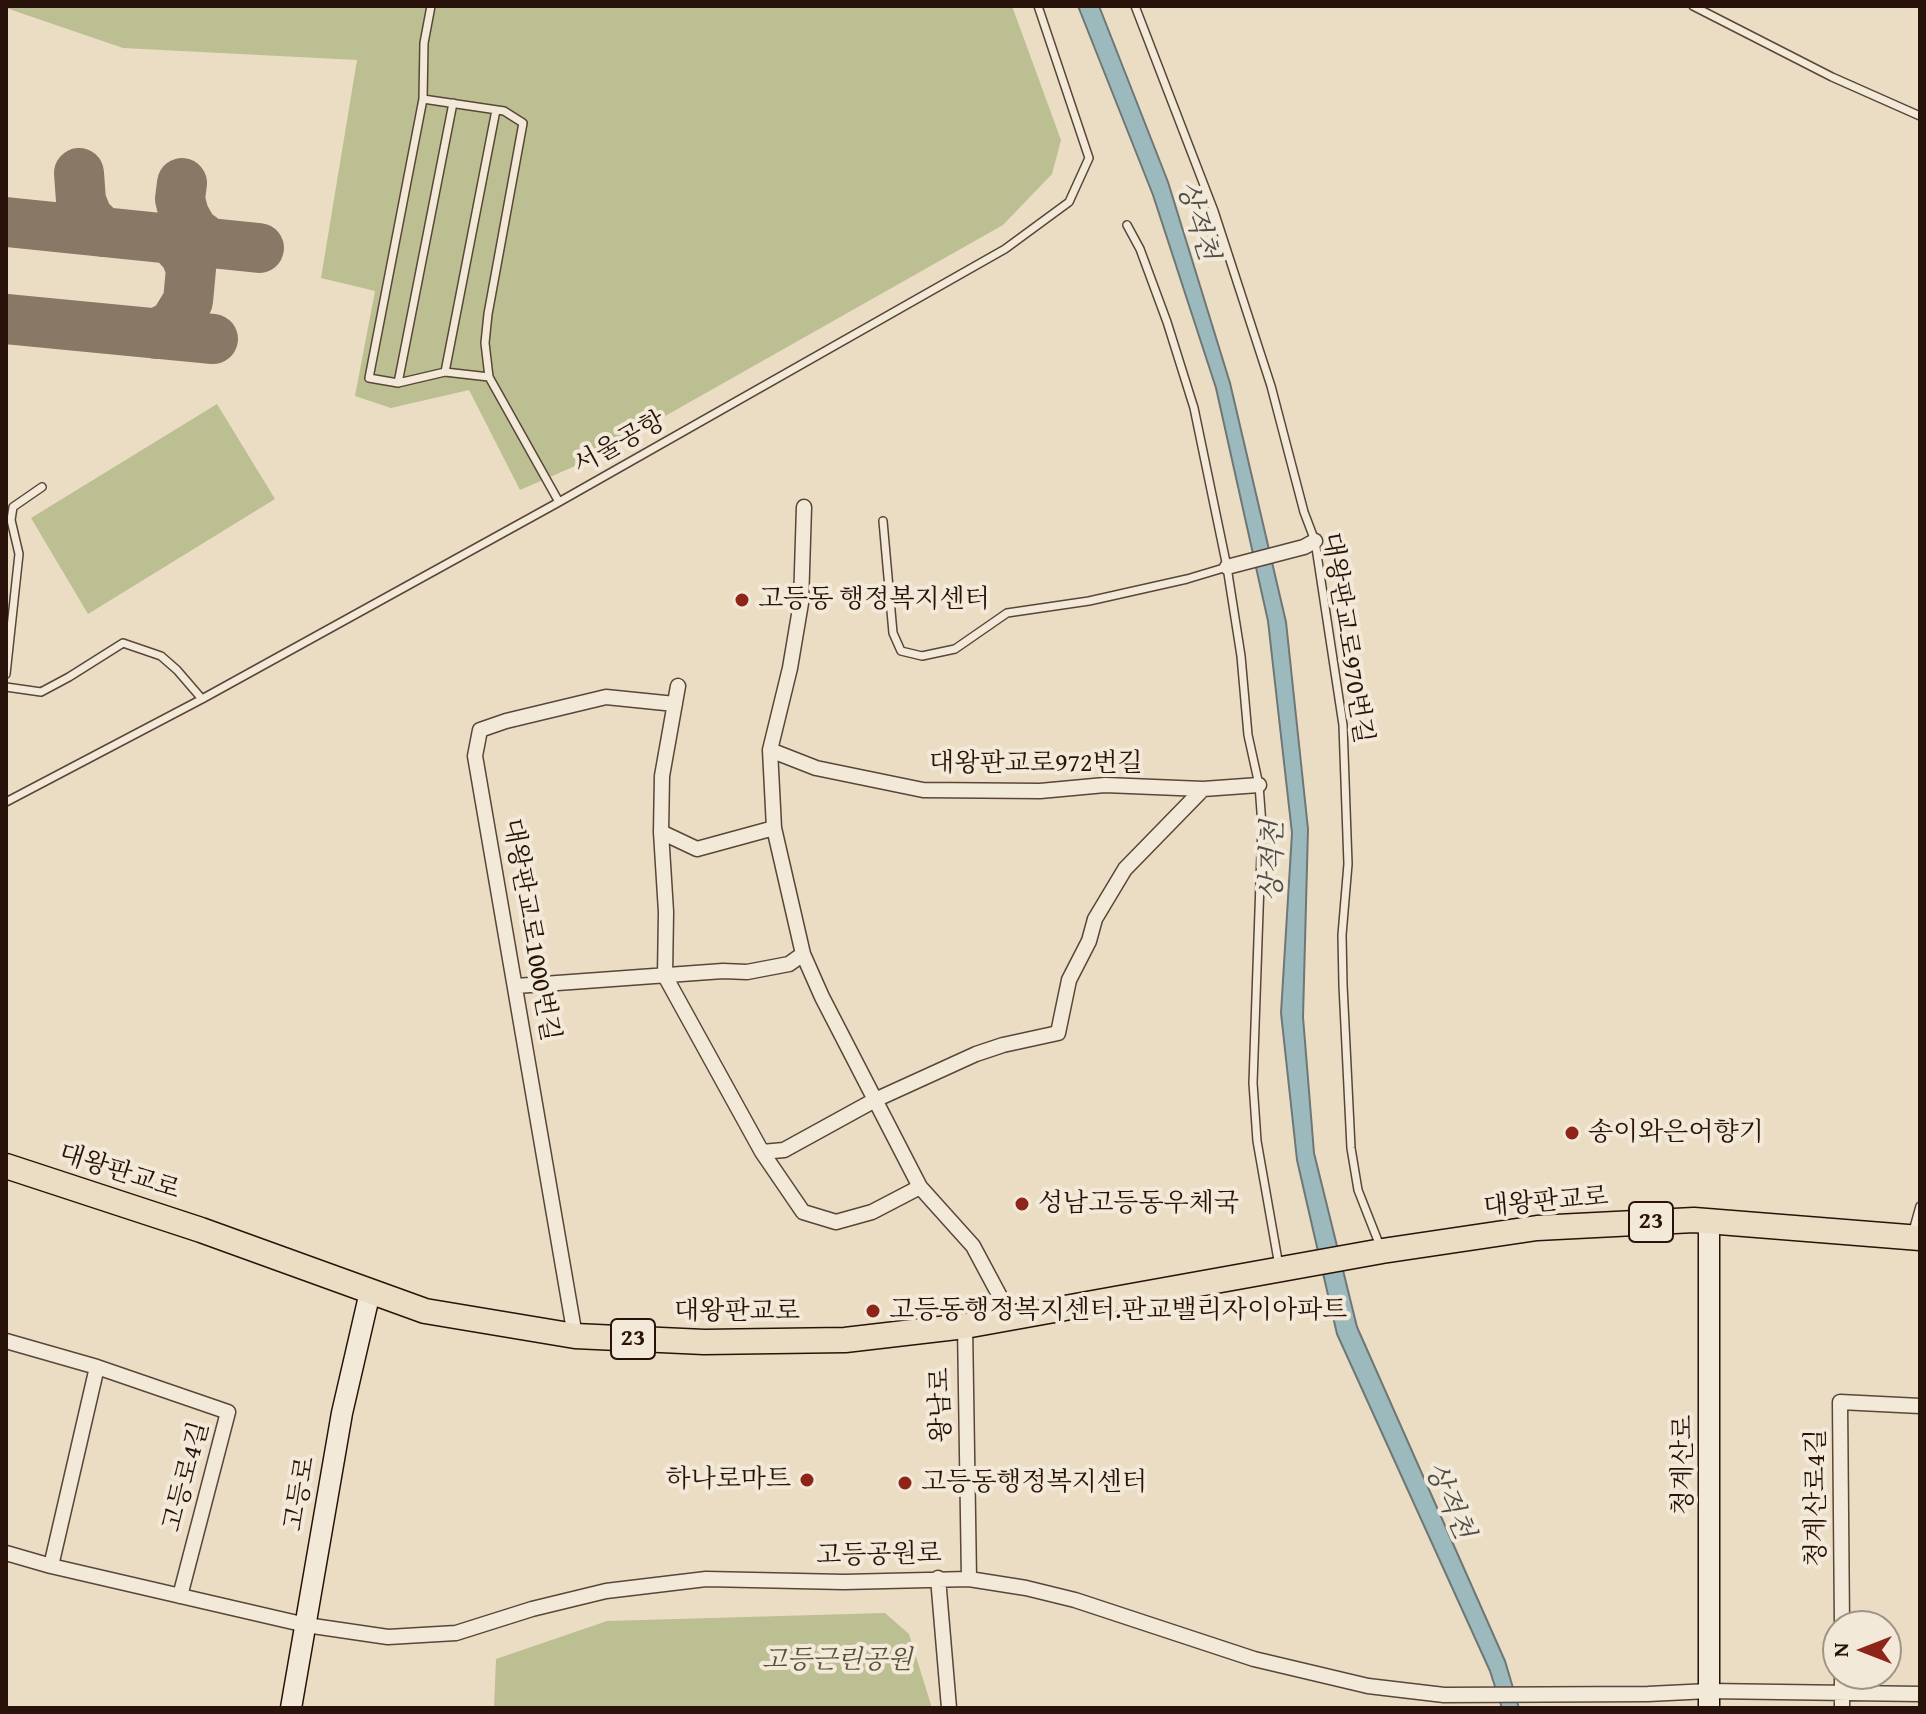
<!DOCTYPE html>
<html>
<head>
<meta charset="utf-8">
<style>
	body { margin:0 }
	#map { position:relative; width:1926px; height:1714px; overflow:hidden; background:#ebddc4; font-family:"Gentium Book Plus",serif }
	canvas { display:block }
	.frame { position:absolute; inset:0; border:8px solid #291209; pointer-events:none }
	.north { position:absolute; left:1822px; top:1610px; width:80px; height:80px; box-sizing:border-box; background:#f2e9d9; border:2px solid #a29386; border-radius:50%; rotate:270deg; font-size:22px; font-weight:700; line-height:32px; text-align:center; color:#291209 }
	.north::after { content:''; display:block; margin:auto; width:28px; height:36px; background:#8f2418; clip-path:polygon(50% 0,100% 100%,50% 72%,0 100%) }
</style>
</head>
<body>
<div id="map">
<canvas width="1926" height="1714"></canvas>
<div class="frame"></div>
<div class="north">N</div>
</div>
<script>
const context = document.querySelector('canvas').getContext('2d');
context.lineJoin = 'round';
function fillPath(path, color) {
  context.fillStyle = color;
  context.fill(path, 'evenodd');
}
function shape(rows) {
  const path = new Path2D();
  for (const r of rows) {
    path.moveTo(r[0], r[1]);
    for (let i = 2; i < r.length; i += 2) path.lineTo(r[i], r[i + 1]);
  }
  return path;
}
function strokePath(path, color, width, dash) {
  context.strokeStyle = color;
  context.lineWidth = width;
  context.lineCap = dash ? 'butt' : 'round';
  context.setLineDash(dash || []);
  context.stroke(path);
}
function label(font, color, halo, rows, align = 'center') {
  context.font = font + ' "Gentium Book Plus","Noto Serif KR",serif';
  context.lineWidth = 8;
  context.setLineDash([]);
  context.textBaseline = 'middle';
  context.strokeStyle = halo;
  context.fillStyle = color;
  for (const [text, x, y, turn = 0] of rows) {
    context.save();
    context.translate(x, y);
    context.rotate((+turn || 0) * Math.PI / 180);
    context.textAlign = isNaN(turn) ? turn : align;
    if (halo) context.strokeText(text, 0, 0);
    context.fillText(text, 0, 0);
    context.restore();
  }
}
fillPath(shape([
	[6,6,1012,6,1061,140,1052,174,1003,225,582,463,520,490,469,390,391,408,355,396,375,291,321,278,357,60,123,48,6,8],
	[217,404,275,499,88,614,31,518],
	[885,1613,909,1634,932,1708,494,1708,496,1659,607,1621]
]), '#bcbf91');
const water = shape([
	[1078,6,1099,6,1168,182,1230,383,1286,622,1308,829,1303,1017,1314,1153,1357,1327,1505,1661,1519,1708,1502,1708,1490,1671,1337,1334,1297,1160,1281,1013,1292,833,1268,621,1216,388,1153,195,1078,6]
]);
fillPath(water, '#9cbabd');
strokePath(water, '#6e7775', 2);
strokePath(shape([
	[79,173,81,201,88,218,102,232],
	[182,183,180,199,184,215,193,231,209,243],
	[6,222,259,248],
	[6,319,213,339],
	[156,334,174,324,188,301,191,269,185,254,171,239]
]), '#8a7866', 50);
const lane = shape([
	[1135,6,1214,211,1271,386,1304,512,1315,541,1343,725,1348,864,1342,935,1343,985,1351,1148,1358,1190,1380,1246],
	[1693,6,1832,77,1920,116],
	[423,99,424,43,431,6],
	[1127,225,1140,249,1167,322,1194,408,1227,567,1241,656,1248,735,1259,785,1262,825,1253,1083,1257,1141,1279,1266],
	[445,372,496,110],
	[489,377,445,372,398,383,369,378,423,99,504,111,523,123,488,314,485,343,489,377,559,502],
	[398,383,453,103],
	[883,521,893,633,901,651,922,656,955,649,1007,613,1089,601,1187,579,1227,567],
	[6,674,19,554,11,520,13,507,42,487],
	[6,687,41,692,69,677,123,643,161,656,177,670,202,699,559,502,1005,249,1069,202,1089,158,1038,6],
	[6,802,202,699],
	[1913,1231,1920,1206]
]);
const street = shape([
	[804,507,801,603,790,668,770,750,774,828,803,954,822,997,920,1187,973,1246,1012,1319],
	[1227,567,1304,547,1315,541],
	[678,686,662,776,661,832,666,912,665,976,762,1152,784,1150,875,1100,976,1054,1003,1045,1058,1033,1069,980,1089,941,1095,919,1125,869,1203,789],
	[770,750,816,768,923,790,1040,791,1105,785,1203,789,1259,785],
	[661,832,697,849,774,828],
	[516,986,723,971,747,972,789,964,803,954],
	[762,1152,803,1212,836,1222,872,1212,920,1187],
	[965,1326,969,1579],
	[575,1336,475,756,480,730,506,721,606,697,675,704],
	[6,1341,97,1367,228,1412,180,1596],
	[6,1553,51,1566,306,1625,388,1637,456,1633,532,1609,606,1591,706,1579,844,1582,969,1579,1026,1588,1075,1600,1254,1659,1368,1686,1444,1695,1648,1694,1709,1691,1920,1694],
	[51,1566,97,1367],
	[938,1578,949,1708],
	[1842,1626,1840,1402,1920,1406],
	[1842,1674,1842,1708]
]);
const secondary = shape([
	[291,1708,342,1413,370,1292],
	[1709,1708,1709,1221]
]);
const primary = shape([
	[6,1166,201,1230,425,1311,575,1336,704,1342,845,1340,965,1326,1382,1251,1537,1228,1694,1220,1920,1238]
]);
strokePath(lane, '#5a4538', 10);
strokePath(street, '#5a4538', 17);
strokePath(secondary, '#291209', 23);
strokePath(primary, '#291209', 27);
strokePath(lane, '#f2e9d9', 7);
strokePath(street, '#f2e9d9', 14);
strokePath(secondary, '#f2e9d9', 20);
strokePath(primary, '#ebddc4', 24);
for (const [x, y, r, color] of [
	[742,600,8,"#8f2418"],
	[1572,1133,8,"#8f2418"],
	[1022,1204,8,"#8f2418"],
	[873,1311,8,"#8f2418"],
	[807,1480,8,"#8f2418"],
	[905,1483,8,"#8f2418"]
]) {
  const dot = new Path2D();
  dot.arc(x, y, r, 0, 2 * Math.PI);
  context.fillStyle = color;
  context.fill(dot);
  strokePath(dot, '#f2e9d9', 3);
}
for (const [x, y, w] of [
	[1651,1222,44],
	[633,1339,44]
]) {
  const box = new Path2D();
  box.roundRect(x - w / 2, y - 20, w, 40, 6);
  context.fillStyle = '#f2e9d9';
  context.fill(box);
  strokePath(box, '#291209', 2);
}
label('bold 24px', '#291209', null, [
	["23",1651,1222],
	["23",633,1339]
]);
label('26px', '#291209', '#f2e9d9', [
	["서울공항",620,444,-29],
	["대왕판교로970번길",1346,638,81],
	["대왕판교로972번길",1036,764],
	["대왕판교로1000번길",530,930,80],
	["대왕판교로",119,1173,18],
	["대왕판교로",1546,1203,-5],
	["대왕판교로",737,1312],
	["왕남로",942,1405,-91],
	["청계산로",1684,1465,-90],
	["고등로4길",187,1477,-75],
	["고등로",301,1494,-80],
	["청계산로4길",1817,1498,-90],
	["고등공원로",879,1556,-1]
]);
label('26px', '#291209', '#f2e9d9', [
	["고등동 행정복지센터",758,600],
	["송이와은어향기",1588,1133],
	["성남고등동우체국",1038,1204],
	["고등동행정복지센터.판교밸리자이아파트",889,1311],
	["하나로마트",791,1480,"right"],
	["고등동행정복지센터",921,1483]
], 'left');
label('italic 26px', '#5c4f39', '#f2e9d9', [
	["고등근린공원",837,1661]
]);
label('italic 28px', '#514d48', '#f2e9d9', [
	["상적천",1196,221,73],
	["상적천",1274,861,-89],
	["상적천",1448,1501,66]
]);
</script>
</body>
</html>
